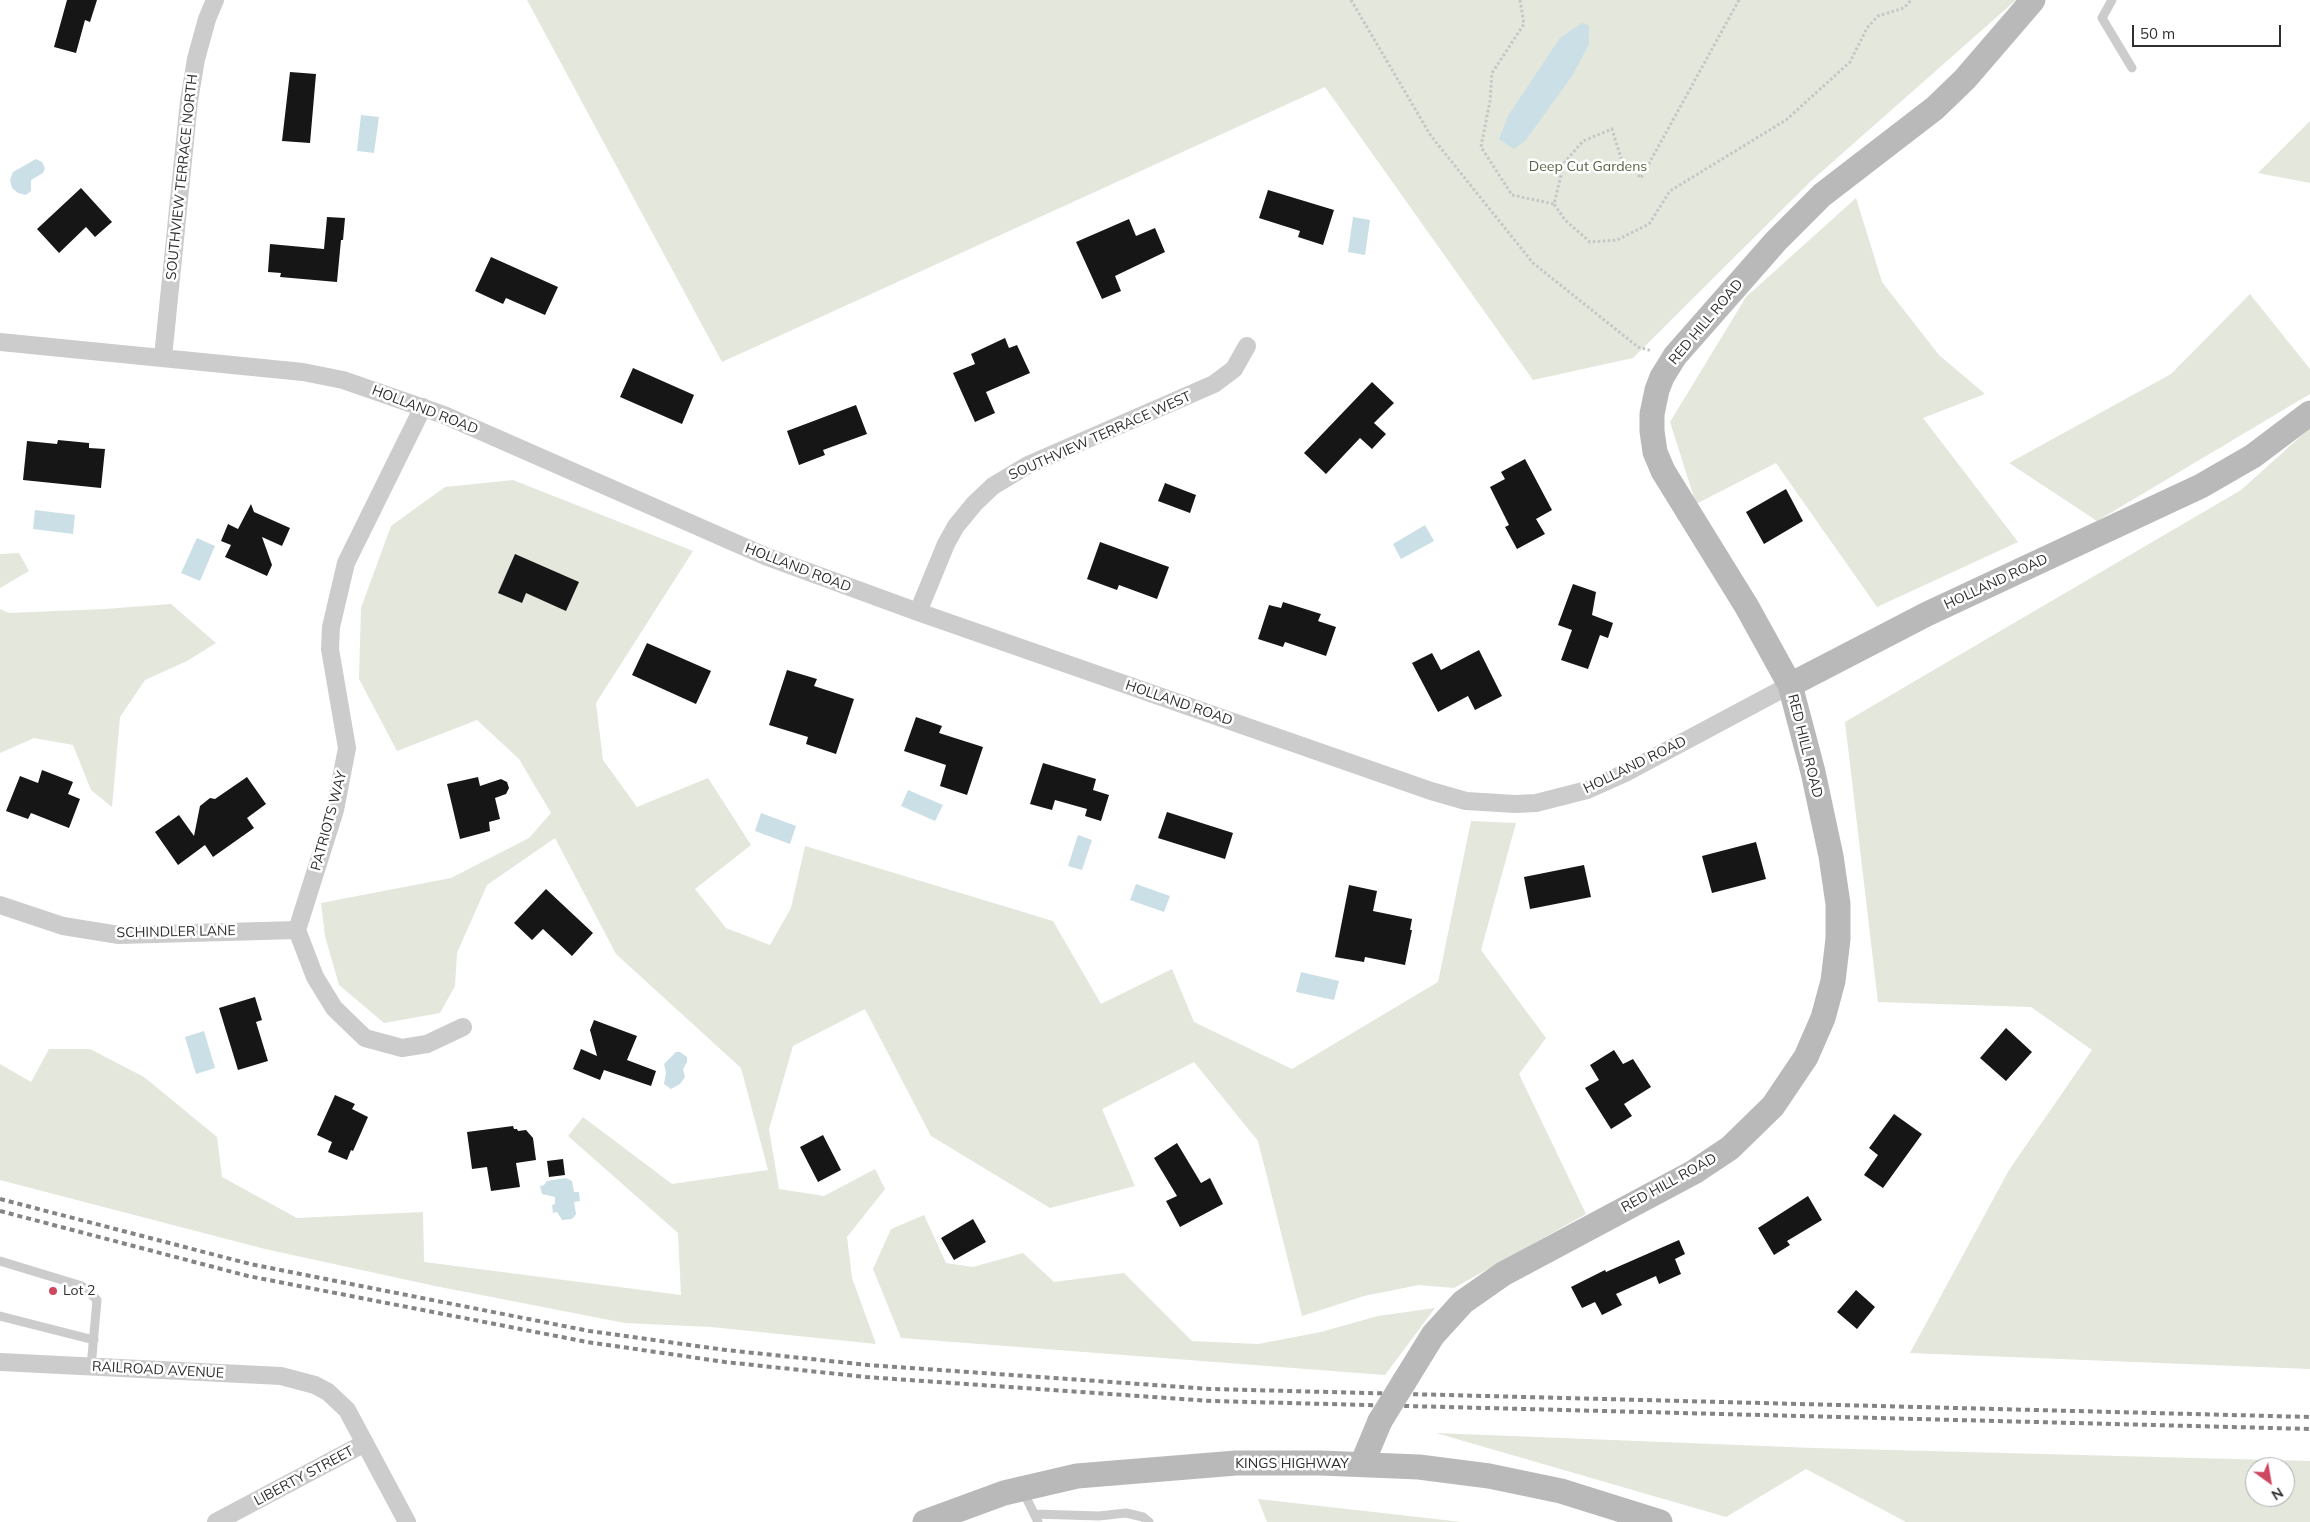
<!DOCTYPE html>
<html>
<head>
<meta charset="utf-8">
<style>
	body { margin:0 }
	#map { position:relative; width:2310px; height:1522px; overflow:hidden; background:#fff; font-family:Mulish,sans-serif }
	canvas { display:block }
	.north { position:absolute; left:2245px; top:1457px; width:50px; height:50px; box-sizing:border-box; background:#fff; border:1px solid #acacac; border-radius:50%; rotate:148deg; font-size:14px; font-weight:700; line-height:20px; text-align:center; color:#2f2f2f }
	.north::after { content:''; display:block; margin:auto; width:18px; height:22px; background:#cf4862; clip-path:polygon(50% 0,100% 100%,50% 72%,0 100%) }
	.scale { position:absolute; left:2132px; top:25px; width:149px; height:22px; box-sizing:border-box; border:2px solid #2f2f2f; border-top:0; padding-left:6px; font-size:15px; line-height:18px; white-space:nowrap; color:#2f2f2f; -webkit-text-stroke:4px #fff; paint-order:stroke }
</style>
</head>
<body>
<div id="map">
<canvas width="2310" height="1522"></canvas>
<div class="north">N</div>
<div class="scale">50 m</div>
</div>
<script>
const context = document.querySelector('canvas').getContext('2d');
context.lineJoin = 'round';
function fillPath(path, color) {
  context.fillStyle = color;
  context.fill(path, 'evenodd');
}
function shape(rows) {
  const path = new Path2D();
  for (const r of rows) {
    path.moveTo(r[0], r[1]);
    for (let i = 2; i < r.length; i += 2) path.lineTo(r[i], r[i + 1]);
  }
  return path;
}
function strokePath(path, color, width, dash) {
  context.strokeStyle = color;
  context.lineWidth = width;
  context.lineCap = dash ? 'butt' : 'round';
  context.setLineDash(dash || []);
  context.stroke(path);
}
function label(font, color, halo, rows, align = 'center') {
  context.font = font + ' Mulish,sans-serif';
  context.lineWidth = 5;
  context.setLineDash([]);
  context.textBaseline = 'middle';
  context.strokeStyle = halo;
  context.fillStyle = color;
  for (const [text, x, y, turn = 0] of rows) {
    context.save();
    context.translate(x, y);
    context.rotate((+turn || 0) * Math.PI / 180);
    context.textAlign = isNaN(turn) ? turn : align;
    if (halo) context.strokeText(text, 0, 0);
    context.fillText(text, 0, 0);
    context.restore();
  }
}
fillPath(shape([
	[527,0,2016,0,1810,182,1633,358,1533,380,1325,87,722,362],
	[2310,121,2310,183,2258,173],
	[1856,198,1882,282,1939,355,1985,394,1923,418,2018,542,1877,607,1776,463,1696,504,1670,422,1746,297],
	[2250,294,2310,369,2310,394,2097,521,2009,463,2171,374],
	[2310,428,2310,1369,1910,1353,2009,1170,2092,1050,2031,1007,1878,1002,1845,722,2241,490],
	[513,480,693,551,596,703,603,760,637,807,708,778,751,845,695,889,726,928,770,945,791,908,805,846,1053,921,1101,1004,1172,969,1194,1022,1292,1069,1438,982,1471,821,1516,823,1481,950,1546,1038,1519,1074,1586,1214,1454,1288,1419,1285,1364,1296,1302,1316,1258,1141,1194,1062,1102,1109,1135,1186,1050,1208,931,1136,865,1009,793,1046,769,1129,779,1189,824,1196,875,1169,885,1189,847,1237,852,1278,876,1344,711,1327,625,1323,435,1286,265,1249,0,1180,0,1064,31,1082,49,1049,90,1049,144,1077,217,1137,222,1177,297,1218,423,1212,424,1262,681,1295,678,1233,568,1136,583,1117,672,1184,768,1170,741,1068,616,954,555,838,487,885,457,953,455,986,440,1013,384,1023,339,985,325,936,321,903,451,878,529,838,551,813,519,759,477,720,397,751,359,679,361,608,391,526,445,487],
	[19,553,29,571,0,588,0,554],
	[171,604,216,643,187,661,145,680,120,717,112,807,91,790,73,745,34,738,0,753,0,609,9,613,105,609],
	[924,1215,946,1263,973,1267,1023,1253,1054,1282,1124,1273,1192,1341,1258,1344,1321,1332,1378,1316,1435,1308,1385,1375,901,1338,873,1269,891,1229],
	[1436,1433,1814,1448,2310,1461,2310,1522,1906,1522,1806,1469,1726,1517],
	[2255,1467,2285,1467,2285,1497,2255,1497],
	[1258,1499,1462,1522,1267,1522]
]), '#e3e7dc');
fillPath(shape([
	[1582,23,1589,26,1589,44,1572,76,1525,141,1514,149,1499,139,1508,116,1560,38],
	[361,115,379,117,374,153,357,151],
	[36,159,42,162,45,168,43,173,31,180,31,191,26,195,18,193,12,188,10,180,13,172],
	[1353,217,1370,220,1365,255,1348,252],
	[35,510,75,515,73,534,33,529],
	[1425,525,1434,541,1401,559,1393,544],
	[197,538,215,546,200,581,181,573],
	[908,790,943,805,935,821,901,806],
	[761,813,796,826,790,844,755,831],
	[1078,835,1092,840,1082,870,1068,866],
	[1136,884,1170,896,1164,912,1130,900],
	[1301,972,1339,981,1334,1000,1296,992],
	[204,1031,215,1068,196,1074,185,1037],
	[676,1052,680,1052,687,1057,687,1062,683,1069,685,1077,680,1084,671,1089,664,1084,666,1073,664,1064],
	[566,1178,572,1181,574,1192,579,1192,580,1201,574,1202,576,1214,572,1219,562,1220,557,1212,553,1213,552,1205,555,1204,555,1197,542,1194,540,1186,544,1185,547,1181]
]), '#cbdfe6');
fillPath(shape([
	[67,0,97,0,90,22,85,20,76,53,54,47],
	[290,72,316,74,310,143,282,141],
	[81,188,112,222,95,237,86,227,59,253,37,229],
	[1268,190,1334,210,1323,245,1298,237,1300,231,1259,218],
	[327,217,345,218,343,240,341,240,337,282,280,277,281,273,268,272,270,244,324,249],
	[1129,219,1136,236,1155,228,1165,252,1115,276,1121,291,1102,299,1076,242],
	[491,257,558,287,545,315,506,298,503,304,475,291],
	[1005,338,1009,348,1017,345,1030,373,986,392,995,413,975,422,953,373,975,364,971,354],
	[633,368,694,395,682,424,620,397],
	[1372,382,1394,403,1374,423,1386,434,1372,449,1360,438,1326,474,1304,453],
	[856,405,867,434,823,450,825,455,799,465,787,431],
	[58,440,89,443,89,448,105,449,101,488,23,480,27,441,57,444],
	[1525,459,1552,510,1536,519,1545,534,1517,549,1505,527,1509,525,1490,487,1505,479,1501,472],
	[1165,483,1196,495,1190,513,1158,501],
	[1786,489,1803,521,1764,544,1746,512],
	[251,504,254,512,290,528,282,546,262,537,272,565,267,576,225,557,231,545,221,541,228,524,238,529],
	[1100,542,1169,567,1157,599,1119,585,1117,590,1087,579],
	[515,554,579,582,566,611,526,593,522,603,498,593],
	[1573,584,1596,592,1592,615,1613,623,1608,638,1600,635,1588,669,1561,660,1572,630,1558,625],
	[1283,602,1321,614,1318,621,1336,627,1326,656,1285,642,1283,647,1258,639,1269,605,1281,608],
	[647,643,711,671,696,704,632,675],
	[1479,650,1502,696,1475,710,1468,696,1438,712,1412,663,1432,653,1441,670],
	[787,670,817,679,814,686,854,699,836,754,806,744,808,737,769,725],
	[916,717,942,726,939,733,983,747,967,795,940,786,946,765,904,751],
	[1043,763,1096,779,1093,790,1109,795,1101,821,1085,816,1087,809,1055,800,1052,810,1030,804],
	[42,770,73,782,68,794,80,799,69,828,31,813,28,819,6,811,20,776,38,783],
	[247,777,266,804,247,818,254,828,213,857,205,845,178,865,155,832,179,815,194,836,200,806,210,798,215,799],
	[478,777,480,786,501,779,507,782,509,788,506,794,495,798,500,819,489,822,490,831,460,839,447,784],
	[1167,812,1233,833,1225,859,1158,838],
	[1756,842,1766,879,1712,893,1702,856],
	[1584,865,1591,897,1530,909,1524,877],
	[1349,885,1377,891,1373,911,1412,919,1410,930,1412,930,1405,965,1365,957,1364,962,1335,957],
	[546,889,593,933,572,956,543,929,532,940,514,923],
	[255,997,262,1020,256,1022,268,1061,238,1070,219,1008],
	[594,1020,637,1036,627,1060,656,1071,651,1086,604,1070,600,1080,573,1069,581,1049,597,1056,590,1030],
	[2006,1028,2032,1052,2006,1081,1980,1058],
	[1614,1050,1623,1064,1633,1059,1651,1087,1624,1104,1632,1116,1611,1129,1585,1088,1599,1080,1590,1065],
	[335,1095,355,1104,352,1109,368,1117,353,1151,351,1150,347,1160,328,1152,332,1142,317,1135],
	[1894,1114,1922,1134,1883,1188,1864,1175,1878,1155,1869,1148],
	[513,1126,514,1129,517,1129,518,1131,526,1130,533,1138,536,1160,516,1163,520,1187,491,1191,487,1167,472,1169,467,1132],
	[823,1135,841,1170,818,1182,800,1147],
	[1177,1143,1201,1183,1210,1178,1223,1204,1180,1227,1166,1201,1177,1196,1154,1158],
	[563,1159,565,1175,549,1177,547,1161],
	[1808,1196,1822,1220,1787,1241,1790,1245,1774,1255,1758,1228],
	[973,1219,986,1242,954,1260,941,1238],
	[1679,1240,1685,1254,1675,1259,1681,1274,1659,1284,1656,1276,1616,1294,1622,1305,1602,1315,1595,1302,1582,1308,1571,1287,1605,1270,1606,1272],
	[1856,1290,1875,1307,1857,1329,1837,1312]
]), '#161616');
strokePath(shape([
	[1351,0,1431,136,1533,263,1638,347,1652,351],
	[1520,0,1524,24,1492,73,1490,101,1481,147,1512,195,1554,204],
	[1739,0,1641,178,1621,158,1612,129,1583,141,1564,163,1554,204,1565,220,1590,242,1617,240,1649,224,1670,191,1786,120,1850,62,1867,28,1878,16,1904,8,1911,0]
]), '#c6c6c6', 3, [2.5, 2.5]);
strokePath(shape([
	[2112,0,2102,18,2132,68],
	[0,1261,82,1286,97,1300,91,1367],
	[0,1316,94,1340],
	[1023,1491,1038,1522],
	[1034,1514,1099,1516,1126,1513,1143,1517,1149,1522]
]), '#ccc', 9);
strokePath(shape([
	[0,342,303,372,343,380,444,415,765,556,918,612,1431,791,1466,801,1515,804,1536,803,1587,790,1625,773,1790,685],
	[163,357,189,101,196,59,207,19,215,0],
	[423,407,346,563,331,627,330,649,347,748,335,810,297,930,315,977,334,1008,365,1038,402,1048,427,1044,463,1027],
	[918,612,946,544,956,526,975,503,993,486,1028,465,1214,384,1234,369,1247,346],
	[0,905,63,926,119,935,297,930],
	[0,1362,281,1376,315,1385,328,1392,347,1410,407,1522],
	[216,1522,365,1443]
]), '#ccc', 18);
strokePath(shape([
	[1790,685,1927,614,2201,486,2253,456,2310,413],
	[1404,1382,1433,1335,1463,1302,1503,1274,1694,1172,1730,1148,1773,1106,1806,1057,1823,1018,1833,981,1838,939,1838,904,1831,856,1813,772,1790,685,1747,607,1663,471,1655,452,1652,431,1652,414,1657,390,1662,377,1675,356,1776,241,1822,195,1935,108,1965,79,2033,0],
	[1362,1464,1380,1421],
	[925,1522,1004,1493,1077,1476,1236,1463,1321,1463,1419,1467,1489,1476,1561,1491,1660,1522]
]), '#b9b9b9', 25);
strokePath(shape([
	[0,1199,250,1264,589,1331,726,1350,868,1365,1211,1389,2310,1417],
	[0,1211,248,1276,587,1342,725,1362,866,1377,1211,1401,2310,1429]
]), '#848484', 4, [5, 4]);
strokePath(shape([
	[1380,1421,1404,1382]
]), '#b9b9b9', 25);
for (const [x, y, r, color] of [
	[53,1291,5,"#cf4862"]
]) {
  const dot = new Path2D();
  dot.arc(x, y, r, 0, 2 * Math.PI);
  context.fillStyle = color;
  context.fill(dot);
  strokePath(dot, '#fff', 2);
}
label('14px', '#576542', '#fff', [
	["Deep Cut Gardens",1588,167]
]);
label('14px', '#2f2f2f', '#fff', [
	["SOUTHVIEW TERRACE NORTH",182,177,-84],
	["RED HILL ROAD",1706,322,-50],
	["HOLLAND ROAD",425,410,21],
	["SOUTHVIEW TERRACE WEST",1100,436,-24],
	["HOLLAND ROAD",798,568,21],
	["HOLLAND ROAD",1996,582,-25],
	["HOLLAND ROAD",1179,703,19],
	["RED HILL ROAD",1805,746,76],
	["HOLLAND ROAD",1635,765,-26],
	["PATRIOTS WAY",329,821,-75],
	["SCHINDLER LANE",176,932,-1],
	["RED HILL ROAD",1669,1183,-29],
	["RAILROAD AVENUE",158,1370,3],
	["KINGS HIGHWAY",1292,1464],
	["LIBERTY STREET",304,1476,-28]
]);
label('14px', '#2f2f2f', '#fff', [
	["Lot 2",63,1291]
], 'left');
</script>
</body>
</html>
